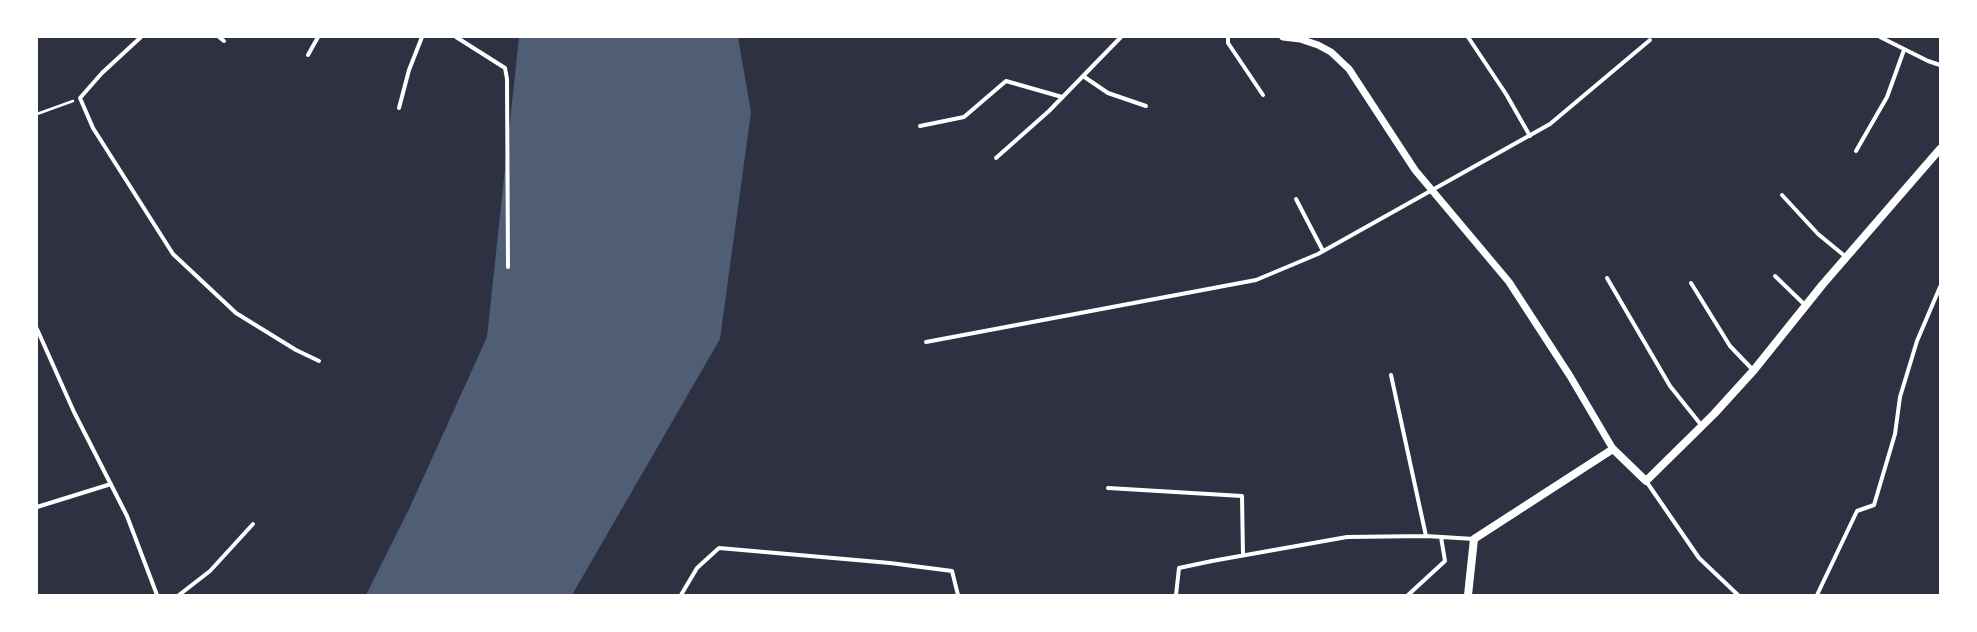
<!DOCTYPE html>
<html>
<head>
<meta charset="utf-8">
<style>
	body { margin:0 }
	#map { position:relative; width:1977px; height:632px; overflow:hidden; background:#2d3142; font-family:Signika,sans-serif }
	canvas { display:block }
	.frame { position:absolute; inset:0; border:38px solid #fff; pointer-events:none }
</style>
</head>
<body>
<div id="map">
<canvas width="1977" height="632"></canvas>
<div class="frame"></div>
</div>
<script>
const context = document.querySelector('canvas').getContext('2d');
context.lineJoin = 'round';
function fillPath(path, color) {
  context.fillStyle = color;
  context.fill(path, 'evenodd');
}
function shape(rows) {
  const path = new Path2D();
  for (const r of rows) {
    path.moveTo(r[0], r[1]);
    for (let i = 2; i < r.length; i += 2) path.lineTo(r[i], r[i + 1]);
  }
  return path;
}
function strokePath(path, color, width, dash) {
  context.strokeStyle = color;
  context.lineWidth = width;
  context.lineCap = dash ? 'butt' : 'round';
  context.setLineDash(dash || []);
  context.stroke(path);
}
fillPath(shape([
	[519,37,738,37,751,112,720,339,572,595,366,595,410,507,487,337]
]), '#4f5d75');
strokePath(shape([
	[37,114,73,101]
]), '#fff', 2.5);
strokePath(shape([
	[141,37,102,73,80,98,93,128,173,254,236,313,296,350,319,361],
	[219,37,224,41],
	[456,37,505,68,507,79,508,267],
	[1228,37,1228,43,1263,95],
	[1468,37,1506,94,1530,136],
	[1880,37,1928,61,1940,65],
	[308,55,318,37],
	[1083,76,1108,93,1146,106],
	[399,108,409,70,422,37],
	[920,126,964,117,1006,81,1062,97],
	[1856,151,1887,97,1904,50],
	[996,158,1049,111,1121,37],
	[1782,195,1818,234,1846,257],
	[1296,199,1323,251],
	[1775,276,1805,305],
	[1607,278,1670,386,1702,426],
	[1691,283,1730,346,1753,370],
	[37,329,74,412,127,516,157,595],
	[926,342,1256,280,1318,254,1550,124,1650,40],
	[1391,375,1426,536],
	[1646,481,1699,558,1738,595],
	[1108,488,1242,496,1243,555],
	[37,507,111,484],
	[179,595,210,571,253,524],
	[681,595,697,568,719,548,890,563,952,571,958,595],
	[1176,595,1179,568,1212,561,1347,537,1426,536,1474,539],
	[1408,595,1445,561,1441,537],
	[1817,595,1857,511,1874,505,1895,434,1900,397,1917,341,1940,287]
]), '#fff', 4);
strokePath(shape([
	[1283,37,1300,39,1318,45,1331,52,1349,69,1415,170,1509,282,1570,376,1613,449]
]), '#fff', 7);
strokePath(shape([
	[1468,595,1474,539,1613,449,1646,481,1714,414,1754,370,1823,284,1940,149]
]), '#fff', 8);
</script>
</body>
</html>
